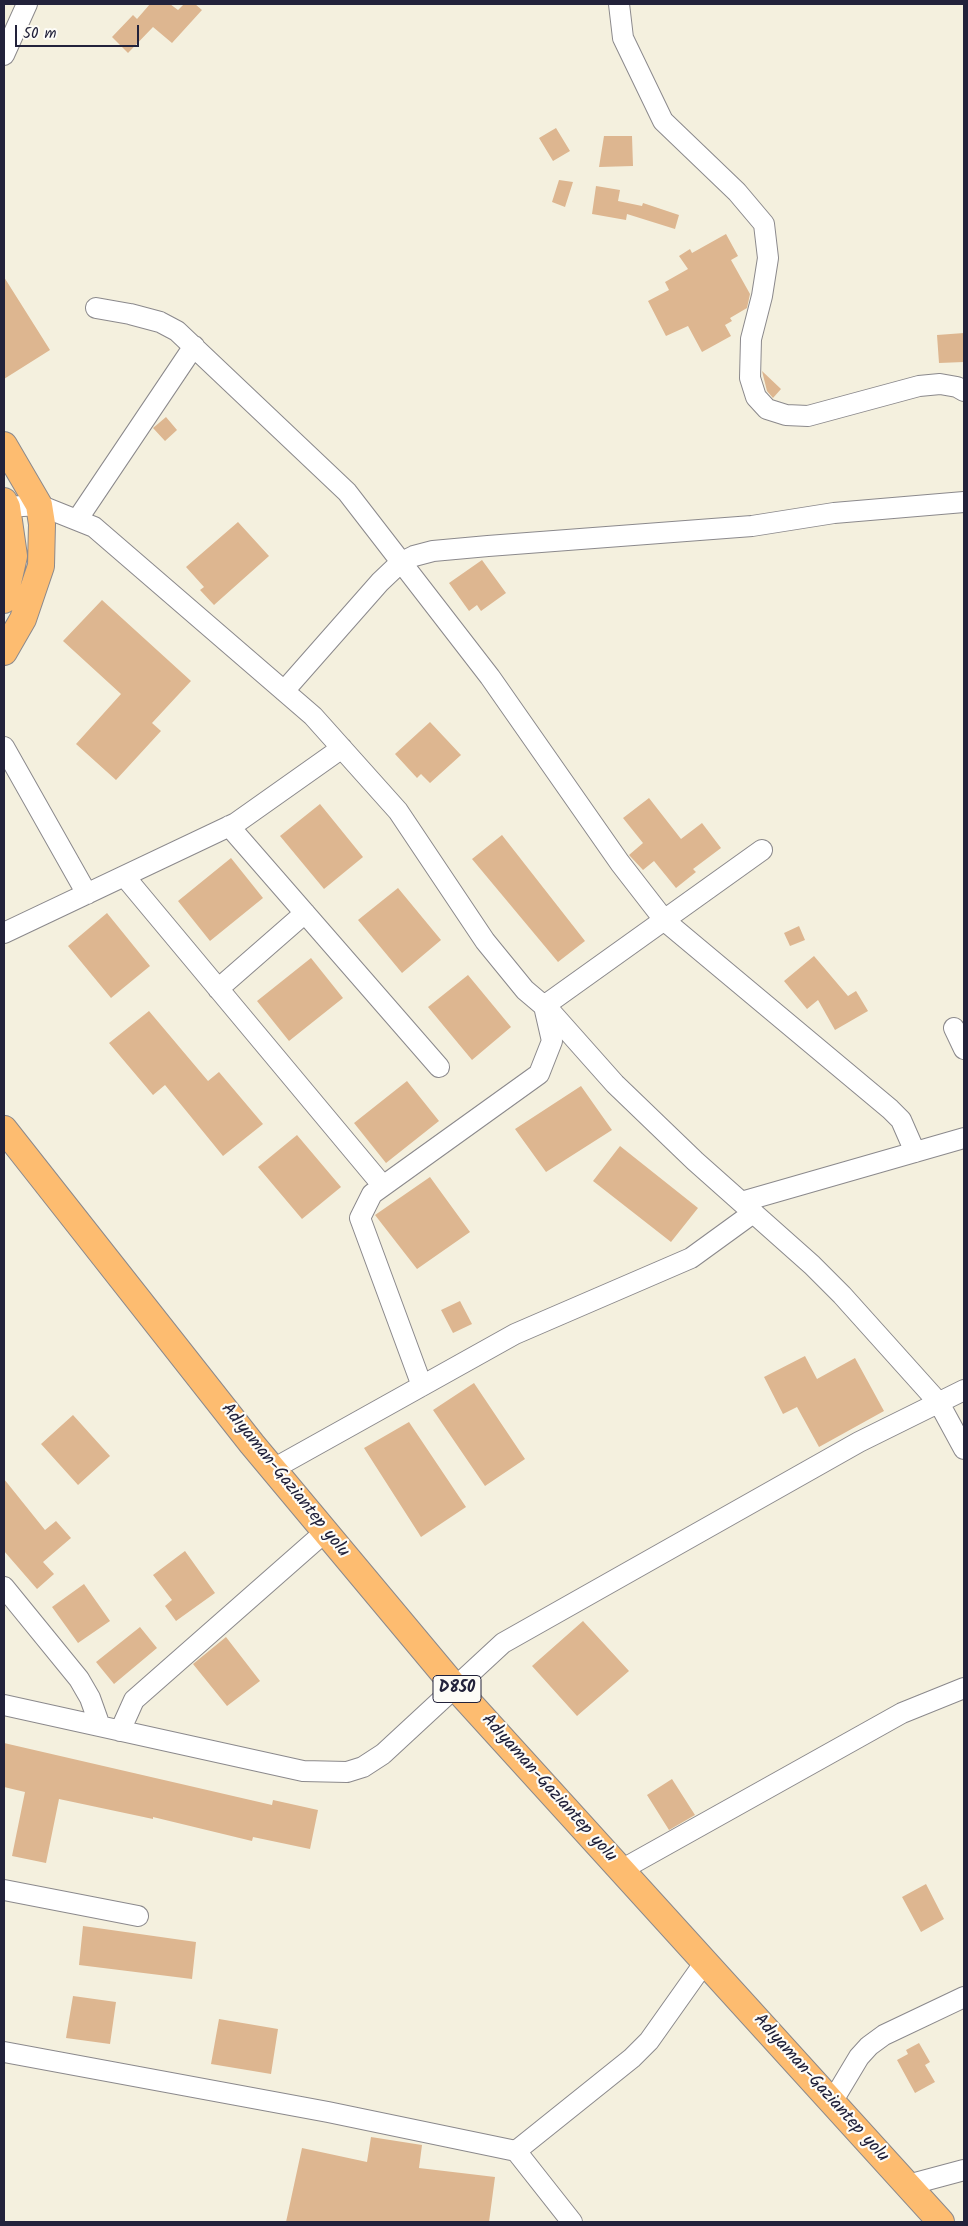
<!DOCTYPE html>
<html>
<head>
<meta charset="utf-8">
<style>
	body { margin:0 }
	#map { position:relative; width:968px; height:2226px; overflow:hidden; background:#f4f0de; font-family:Kalam,sans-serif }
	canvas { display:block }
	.frame { position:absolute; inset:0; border:5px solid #22223b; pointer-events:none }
	.scale { position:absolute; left:15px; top:25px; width:124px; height:22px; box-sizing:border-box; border:2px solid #22223b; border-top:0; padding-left:6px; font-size:15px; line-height:18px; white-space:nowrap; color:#22223b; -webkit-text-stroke:4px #fdfcf7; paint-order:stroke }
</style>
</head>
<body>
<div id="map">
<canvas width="968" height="2226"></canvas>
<div class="frame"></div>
<div class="scale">50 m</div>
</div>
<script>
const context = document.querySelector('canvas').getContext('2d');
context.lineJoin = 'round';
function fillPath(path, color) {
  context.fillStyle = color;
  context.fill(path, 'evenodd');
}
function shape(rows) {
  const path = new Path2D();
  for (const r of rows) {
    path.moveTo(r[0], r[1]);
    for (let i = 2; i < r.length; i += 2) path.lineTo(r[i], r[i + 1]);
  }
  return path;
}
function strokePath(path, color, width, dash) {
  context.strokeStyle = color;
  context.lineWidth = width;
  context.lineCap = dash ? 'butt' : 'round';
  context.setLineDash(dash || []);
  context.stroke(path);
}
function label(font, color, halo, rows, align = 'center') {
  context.font = font + ' Kalam,sans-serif';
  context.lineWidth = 4.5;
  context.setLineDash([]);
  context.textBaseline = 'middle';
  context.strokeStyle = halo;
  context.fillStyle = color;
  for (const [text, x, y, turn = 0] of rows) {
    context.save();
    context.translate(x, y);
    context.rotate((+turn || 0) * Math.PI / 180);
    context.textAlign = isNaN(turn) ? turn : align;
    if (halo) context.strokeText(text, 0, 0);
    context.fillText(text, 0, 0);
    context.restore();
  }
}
fillPath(shape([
	[150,4,170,4,178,10,184,4,195,4,202,10,172,43,153,27,128,53,112,37,133,15,137,19],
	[556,128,570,151,553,161,539,138],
	[604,136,632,136,633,166,599,167],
	[559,180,573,182,565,207,552,202],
	[596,186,620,190,618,201,642,206,643,203,679,215,675,229,627,214,626,220,592,214],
	[726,234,738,256,731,260,750,294,747,308,730,318,732,321,725,325,731,336,702,352,688,326,666,336,648,301,669,290,665,282,688,269,679,256,690,249,692,253],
	[4,277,50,350,4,379],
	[964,333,964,362,939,363,937,335],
	[762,371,781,389,773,398,767,391],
	[166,417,177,430,165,441,153,428],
	[238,522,269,556,214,605,200,590,204,587,186,567],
	[482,560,506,593,481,611,477,605,469,611,449,583],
	[102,600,191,681,152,723,161,731,116,780,76,744,121,694,63,641],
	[430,722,461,755,430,783,421,774,417,778,395,754],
	[649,798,681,839,702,823,721,848,693,869,696,872,676,888,654,861,643,870,629,855,643,843,623,818],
	[320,804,363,857,324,889,280,836],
	[502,835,585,941,558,962,472,859],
	[231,858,263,898,210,941,178,901],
	[398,888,441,940,402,973,358,920],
	[107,913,150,966,111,998,68,946],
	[799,926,805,940,790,946,784,933],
	[814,956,848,996,856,991,868,1011,835,1030,818,1000,807,1009,784,981],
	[311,958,343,998,289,1041,257,1001],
	[468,975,511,1027,472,1060,428,1007],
	[149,1011,208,1081,219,1072,263,1124,223,1156,165,1085,153,1095,109,1043],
	[407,1081,439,1121,386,1163,354,1123],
	[581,1086,612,1130,546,1172,515,1129],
	[297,1135,341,1187,302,1219,258,1167],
	[620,1146,698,1208,671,1242,593,1181],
	[430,1177,470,1232,417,1269,375,1215],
	[460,1301,472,1324,453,1333,441,1310],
	[805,1356,817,1379,855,1358,884,1411,819,1447,797,1407,783,1414,764,1377],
	[474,1383,525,1459,485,1486,433,1410],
	[73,1415,110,1456,78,1485,41,1444],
	[409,1422,466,1507,421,1537,364,1448],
	[4,1479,45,1530,56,1521,71,1538,43,1562,54,1574,37,1589,4,1551],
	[185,1551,215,1593,176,1621,165,1606,172,1600,153,1575],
	[84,1584,110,1621,78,1643,52,1607],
	[583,1621,629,1671,577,1716,532,1666],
	[140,1627,157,1648,114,1684,96,1662],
	[226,1637,260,1681,227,1706,193,1664],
	[4,1743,272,1805,273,1800,318,1810,310,1849,253,1837,252,1841,153,1817,153,1819,59,1799,46,1863,12,1856,25,1792,4,1787],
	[672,1779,695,1815,669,1830,647,1795],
	[926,1884,944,1919,921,1932,902,1897],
	[83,1926,196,1942,192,1979,79,1965],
	[73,1996,116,2002,110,2044,66,2038],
	[219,2019,278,2029,271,2074,211,2064],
	[919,2043,930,2062,925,2065,935,2082,915,2093,897,2060,908,2054,906,2050],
	[371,2137,422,2145,419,2168,495,2177,489,2222,286,2222,302,2148,367,2162]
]), '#ddb690');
const minor = shape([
	[619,4,623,38,663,121,737,192,764,224,768,258,762,296,751,339,750,378,756,397,767,409,786,415,808,416,919,386,940,384,957,387,964,391],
	[4,55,27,4],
	[96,308,130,314,160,322,177,331,347,492,490,677,620,863,665,921,890,1109,901,1120,915,1152],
	[7,507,39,505,94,527,313,716,398,811,485,941,525,990,551,1012,615,1084,695,1161,812,1265,842,1295,939,1403,964,1449],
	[77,520,194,346],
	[284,691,380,582,400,563,414,556,433,551,488,546,752,526,834,513,964,502],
	[4,747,87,894],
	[229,826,439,1067],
	[125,877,383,1186],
	[4,933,236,823,342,748],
	[218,989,305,913],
	[954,1028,964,1049],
	[741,1202,964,1138],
	[422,1386,360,1218,372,1194,539,1074,552,1041,544,1006,762,850],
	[273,1469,515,1334,691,1258,753,1213],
	[4,1587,79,1679,90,1698,100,1726],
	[4,1705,303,1771,347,1772,363,1767,383,1754,503,1643,859,1442,964,1390],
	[120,1731,134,1700,325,1532],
	[621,1870,902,1713,964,1688],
	[4,1890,138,1916],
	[4,2052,328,2112,516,2151,632,2058,649,2041,705,1962],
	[832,2102,859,2057,869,2046,884,2035,964,1997],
	[516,2151,572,2222],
	[908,2185,964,2170]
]);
const major = shape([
	[4,445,39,505,42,524,41,566,23,619,4,652],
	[4,501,7,507,14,556,4,600],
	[4,1129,252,1444,455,1687,941,2222]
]);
strokePath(minor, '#8b898c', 22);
strokePath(major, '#8b898c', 28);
strokePath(minor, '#fff', 20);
strokePath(major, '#fdbc70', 26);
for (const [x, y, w] of [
	[457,1689,48]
]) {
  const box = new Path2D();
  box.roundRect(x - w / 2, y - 13.5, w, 27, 4);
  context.fillStyle = '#fdfcf7';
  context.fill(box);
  strokePath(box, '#22223b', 1);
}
label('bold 16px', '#22223b', null, [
	["D850",457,1689]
]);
label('18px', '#22223b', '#fdfcf7', [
	["Adıyaman-Gaziantep yolu",284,1481,51],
	["Adıyaman-Gaziantep yolu",548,1789,48],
	["Adıyaman-Gaziantep yolu",820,2089,48]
]);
</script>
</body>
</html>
